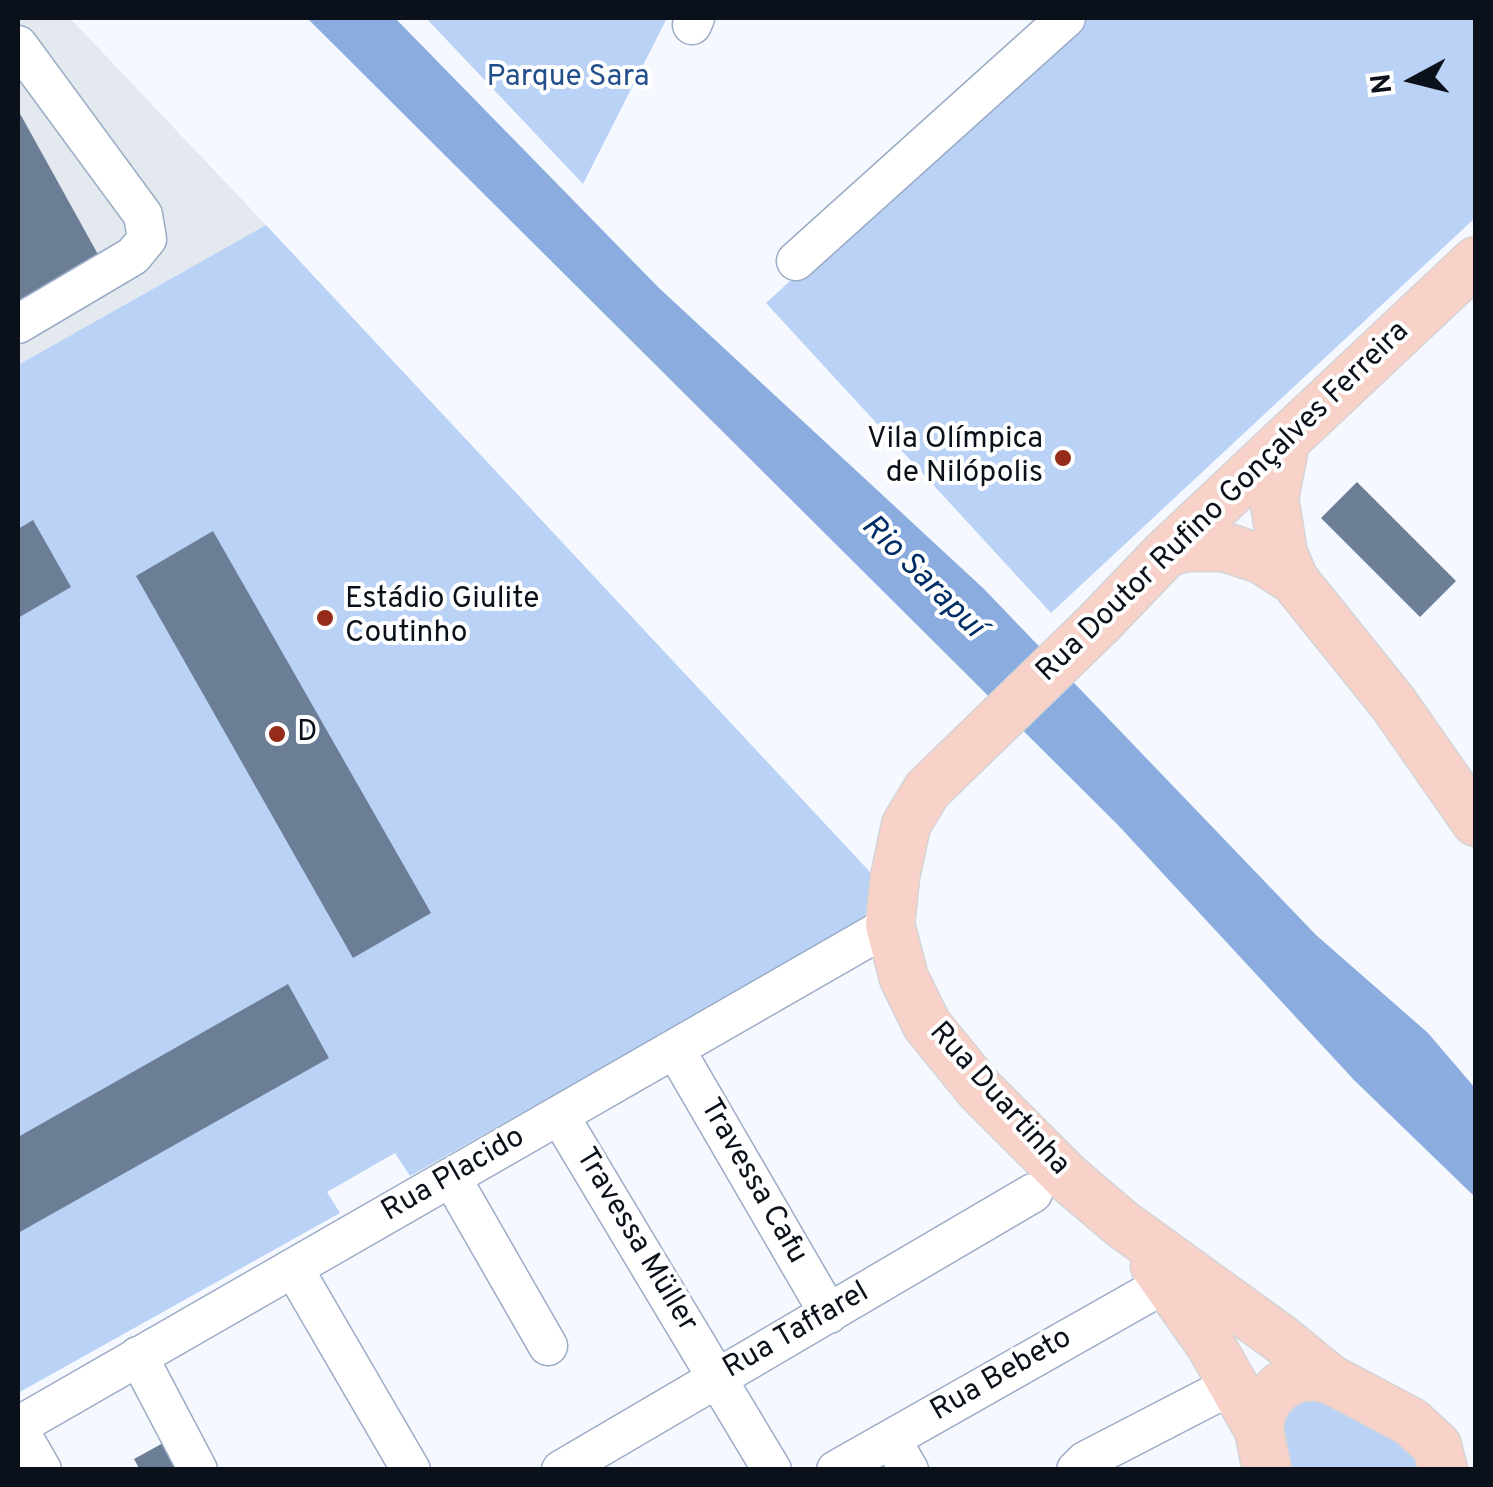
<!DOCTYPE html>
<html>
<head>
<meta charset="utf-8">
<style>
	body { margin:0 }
	#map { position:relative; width:1493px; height:1487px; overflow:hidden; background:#f5f9ff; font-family:Overpass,sans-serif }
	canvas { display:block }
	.frame { position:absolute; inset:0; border:20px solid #0b111a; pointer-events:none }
	.north { position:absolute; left:1363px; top:30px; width:100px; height:100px; -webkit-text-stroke:8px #fff; paint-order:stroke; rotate:263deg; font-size:28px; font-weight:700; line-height:40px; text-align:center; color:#0b111a }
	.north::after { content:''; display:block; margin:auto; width:35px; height:45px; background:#0b111a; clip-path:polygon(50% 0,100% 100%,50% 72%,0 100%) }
</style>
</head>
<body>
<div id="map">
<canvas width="1493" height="1487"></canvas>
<div class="frame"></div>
<div class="north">N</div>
</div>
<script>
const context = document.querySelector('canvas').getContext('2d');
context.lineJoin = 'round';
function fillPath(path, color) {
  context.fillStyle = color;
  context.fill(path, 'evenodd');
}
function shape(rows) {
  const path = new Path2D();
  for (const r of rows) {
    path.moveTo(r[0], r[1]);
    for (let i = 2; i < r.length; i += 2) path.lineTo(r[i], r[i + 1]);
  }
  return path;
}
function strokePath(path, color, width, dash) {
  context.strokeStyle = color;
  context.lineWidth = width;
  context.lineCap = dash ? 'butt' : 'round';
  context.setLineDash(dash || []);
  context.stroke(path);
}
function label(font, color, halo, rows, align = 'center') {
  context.font = font + ' Overpass,sans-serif';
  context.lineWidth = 8;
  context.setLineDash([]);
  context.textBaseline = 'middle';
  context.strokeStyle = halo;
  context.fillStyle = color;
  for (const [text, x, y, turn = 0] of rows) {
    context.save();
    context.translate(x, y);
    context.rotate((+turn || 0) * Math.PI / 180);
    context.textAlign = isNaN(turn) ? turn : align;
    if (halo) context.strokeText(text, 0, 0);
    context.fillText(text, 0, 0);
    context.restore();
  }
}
fillPath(shape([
	[18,18,70,18,266,225,18,365]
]), '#e4e9f0');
fillPath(shape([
	[426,18,667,18,583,184],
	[1077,18,1475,18,1475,218,1051,613,766,303],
	[266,225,870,872,870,917,410,1176,395,1153,327,1192,340,1213,18,1393,18,365],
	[1302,1392,1408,1435,1423,1469,1281,1469,1284,1402]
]), '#b9d2f6');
fillPath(shape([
	[307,18,395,18,659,288,984,589,1316,935,1428,1033,1475,1088,1475,1197,1354,1080,1118,825]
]), '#8aacde');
fillPath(shape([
	[18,110,100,258,18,305],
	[1357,482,1456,581,1420,617,1321,518],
	[33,520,71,587,18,618,18,529],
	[213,531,431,913,353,958,136,576],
	[288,984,329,1058,18,1233,18,1137],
	[174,1437,187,1461,172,1470,140,1470,134,1459]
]), '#6c7e96');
const minor = shape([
	[692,25,695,18],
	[18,45,143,215,147,239,133,256,18,324],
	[796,261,1066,18],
	[675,1049,829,1314],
	[559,1115,772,1470],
	[451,1177,548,1346],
	[294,1269,411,1470],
	[138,1356,198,1470],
	[18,1426,890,925],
	[18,1428,42,1470],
	[891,1439,909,1470],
	[561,1470,1033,1193],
	[836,1470,1168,1282],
	[1076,1470,1085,1461,1234,1384]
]);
const major = shape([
	[1285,442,1274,498,1283,554,1294,580,1393,703,1476,822],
	[1167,552,1186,547,1225,547,1261,559,1294,580],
	[1155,1266,1210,1344,1259,1430],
	[1330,1379,1281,1339,1122,1224,1068,1178,980,1090,927,1025,904,978,890,925,895,877,906,825,927,790,1098,624,1167,552,1476,261],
	[1267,1470,1259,1430,1261,1413,1269,1398,1281,1386,1297,1378,1313,1376,1330,1379,1411,1422,1437,1446,1443,1470]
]);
strokePath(minor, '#9aacc6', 41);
strokePath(major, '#d3d4d6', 51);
strokePath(minor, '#fff', 38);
strokePath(major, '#f8d1c9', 48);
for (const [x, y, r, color] of [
	[1063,458,10,"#952b1a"],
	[325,618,10,"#952b1a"],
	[277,734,10,"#952b1a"]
]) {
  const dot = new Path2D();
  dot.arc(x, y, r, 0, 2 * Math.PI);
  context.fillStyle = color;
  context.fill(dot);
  strokePath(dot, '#fff', 4);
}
label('30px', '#234f8b', '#fff', [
	["Parque Sara",568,79]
]);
label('30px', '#0b111a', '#fff', [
	["Vila Olímpica",1043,441,"right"],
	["de Nilópolis",1043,475,"right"],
	["Estádio Giulite",345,601],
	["Coutinho",345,635],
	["D",297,734]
], 'left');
label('30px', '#0b111a', '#fff', [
	["Rua Doutor Rufino Gonçalves Ferreira",1224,503,-44],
	["Rua Duartinha",998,1100,48],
	["Rua Placido",454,1176,-30],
	["Travessa Cafu",752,1182,60],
	["Travessa Müller",635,1241,59],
	["Rua Taffarel",797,1332,-30],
	["Rua Bebeto",1002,1376,-30]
]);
label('italic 32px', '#002e67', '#fff', [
	["Rio Sarapuí",921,578,45]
]);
</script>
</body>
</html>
